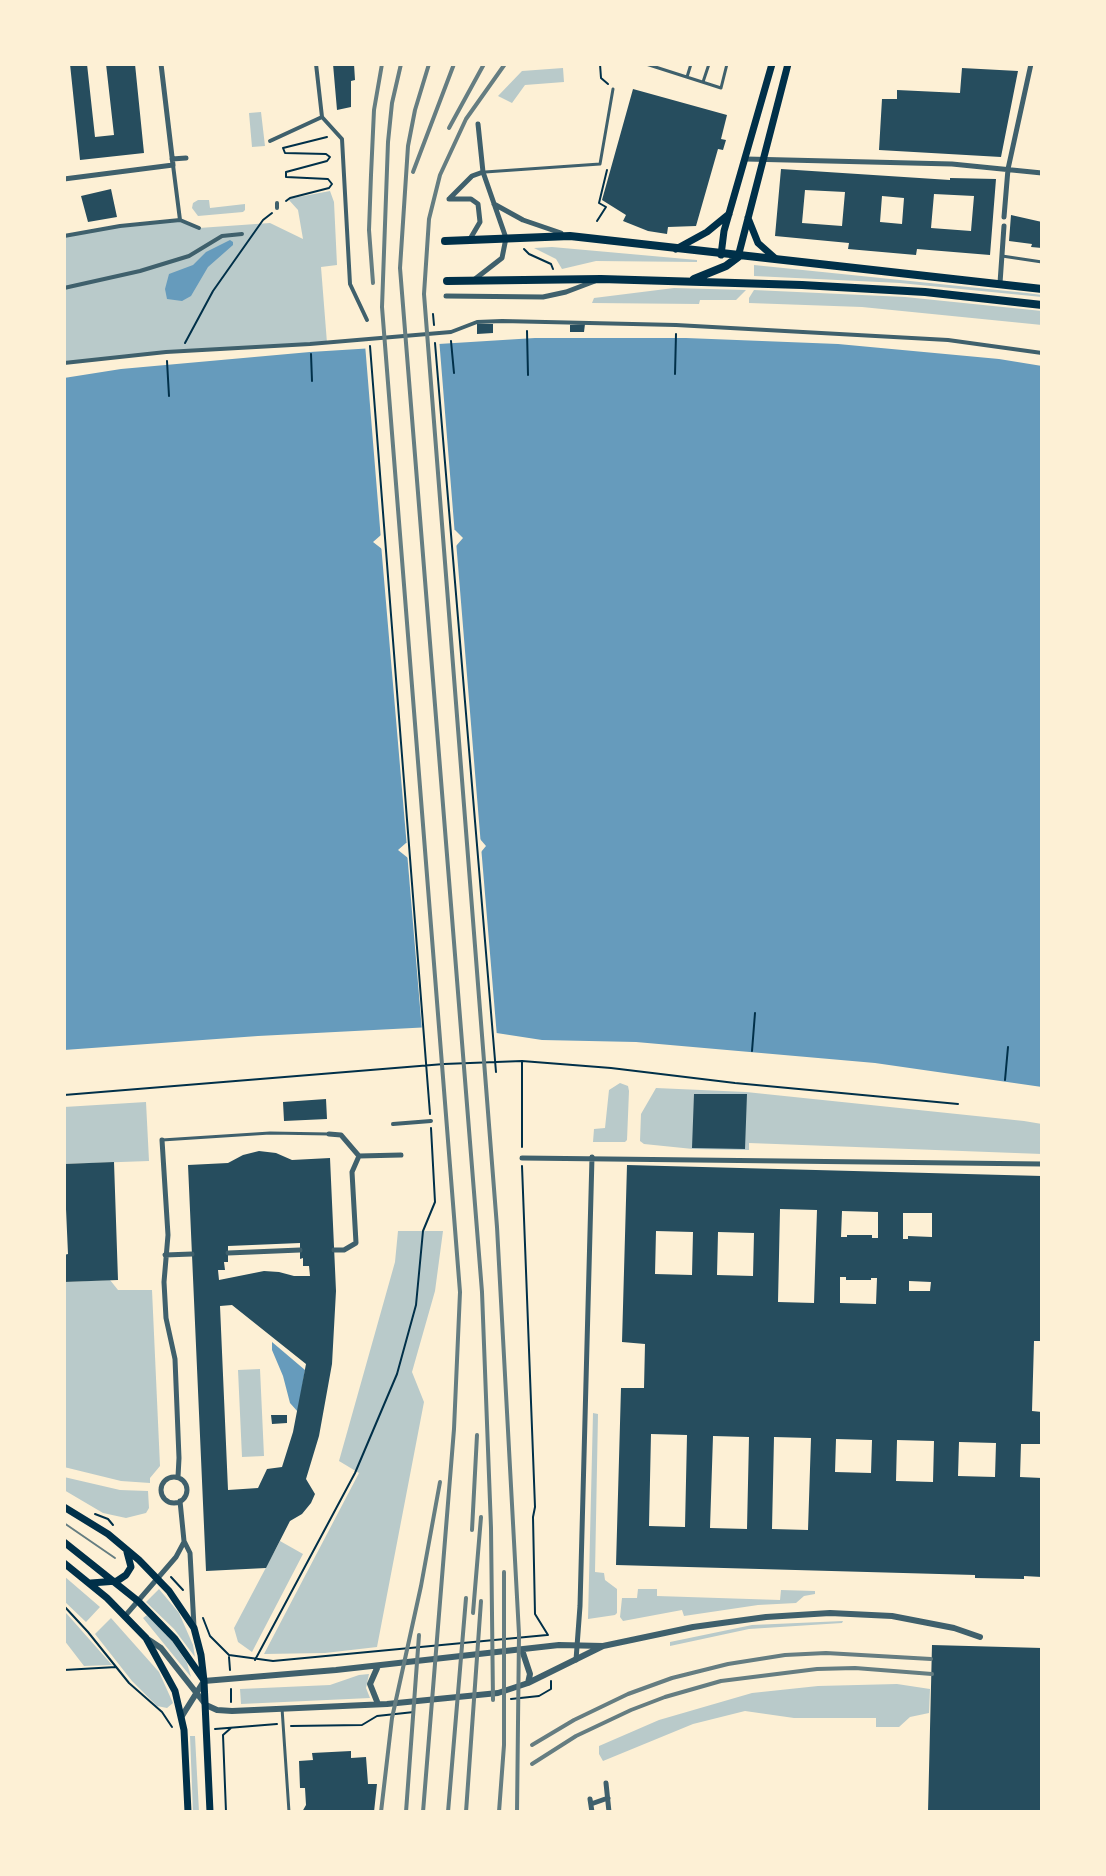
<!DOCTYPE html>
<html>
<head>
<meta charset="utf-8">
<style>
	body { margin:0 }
	#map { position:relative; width:1106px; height:1876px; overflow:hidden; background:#fdf0d5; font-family:"Exo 2",sans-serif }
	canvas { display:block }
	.frame { position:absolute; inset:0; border:66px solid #fdf0d5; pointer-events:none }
</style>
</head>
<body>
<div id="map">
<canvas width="1106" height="1876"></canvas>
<div class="frame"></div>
</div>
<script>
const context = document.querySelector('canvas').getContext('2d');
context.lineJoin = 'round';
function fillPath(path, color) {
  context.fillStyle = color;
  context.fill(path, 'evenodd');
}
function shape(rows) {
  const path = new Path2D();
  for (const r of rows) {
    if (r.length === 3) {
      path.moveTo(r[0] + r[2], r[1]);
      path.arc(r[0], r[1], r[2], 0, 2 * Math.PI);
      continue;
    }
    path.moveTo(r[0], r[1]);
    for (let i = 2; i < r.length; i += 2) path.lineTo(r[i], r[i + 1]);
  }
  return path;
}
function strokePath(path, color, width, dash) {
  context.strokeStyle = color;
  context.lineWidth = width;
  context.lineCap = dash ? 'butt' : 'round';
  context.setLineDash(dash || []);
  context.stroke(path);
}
fillPath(shape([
	[563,68,564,82,525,85,512,103,498,96,522,71],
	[261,112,265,146,252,147,249,113],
	[330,191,334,202,337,265,321,267,327,343,166,352,64,363,64,236,120,226,180,220,199,228,270,223,303,239,298,210,288,199],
	[198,200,209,200,210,208,245,204,245,210,243,212,198,216,192,208,193,203],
	[552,247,697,260,697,262,596,261,562,269,556,259,534,248],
	[754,265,1027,293,1042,295,1042,297,900,283,754,276],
	[674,288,746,290,736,300,700,300,699,304,592,303,594,298],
	[754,290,905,297,1042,311,1042,325,862,307,749,303,749,298],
	[620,1083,628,1086,629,1091,627,1140,625,1142,593,1142,594,1129,605,1128,609,1090],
	[656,1088,746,1092,1024,1121,1042,1124,1042,1154,749,1143,749,1150,693,1149,644,1144,640,1141,641,1114],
	[146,1102,149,1161,64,1164,64,1107],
	[398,1231,443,1231,435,1291,412,1372,424,1402,377,1647,325,1653,264,1654,359,1473,339,1461,395,1262],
	[110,1280,118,1290,152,1290,160,1466,150,1478,150,1483,121,1481,64,1467,64,1282],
	[260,1369,264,1456,242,1457,238,1370],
	[593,1413,598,1414,595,1572,604,1573,605,1580,617,1589,617,1613,615,1615,588,1619],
	[64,1477,120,1490,148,1491,149,1508,146,1513,126,1518,103,1513,64,1490],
	[280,1541,303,1554,252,1652,238,1642,234,1628],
	[64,1576,100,1607,86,1622,64,1601],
	[159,1589,179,1613,193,1645,195,1657,174,1629,146,1602],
	[638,1589,657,1589,657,1596,780,1600,781,1590,815,1591,815,1594,804,1596,796,1603,758,1605,684,1616,682,1610,623,1621,620,1617,622,1598,637,1598],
	[64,1611,67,1614,112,1665,84,1666,64,1640],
	[147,1615,173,1642,187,1663,191,1677,143,1618],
	[111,1618,159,1672,173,1703,167,1708,157,1706,132,1681,95,1634],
	[843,1621,842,1623,749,1629,670,1646,670,1642,752,1625],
	[369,1674,366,1688,370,1698,241,1704,240,1689,330,1685,359,1675],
	[897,1684,930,1689,929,1713,910,1717,899,1727,876,1727,876,1718,794,1718,745,1711,693,1724,603,1761,599,1754,599,1746,659,1720,752,1693,818,1686],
	[190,1736,195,1736,199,1812,193,1812]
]), '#b9caca');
fillPath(shape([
	[230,240,233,242,233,245,208,267,191,296,182,301,167,299,165,289,169,274,193,265,206,252],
	[535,338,686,338,838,344,999,359,1042,366,1042,1087,875,1063,636,1042,542,1040,451,1026,258,1036,64,1050,64,378,121,369,310,352],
	[455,530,463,538,456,546,382,549,373,542,381,535],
	[480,839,486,846,481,852,408,858,398,850,406,843],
	[272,1342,305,1370,298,1412,290,1403,283,1376,272,1350]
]), '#669bbc');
fillPath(shape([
	[439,338,455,536,381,540,365,344],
	[456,541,481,846,479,843,407,848,381,544],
	[481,846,497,1037,450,1030,422,1031,407,852,479,848]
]), '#fdf0d5');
fillPath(shape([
	[70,64,87,64,95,137,114,135,106,64,135,64,144,153,80,160],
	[333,64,354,64,355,80,351,81,351,107,337,110],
	[962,68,1018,71,1001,157,879,150,882,99,897,99,897,90,960,93],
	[633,89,727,115,721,139,726,140,723,150,718,149,696,226,668,227,667,234,648,231,623,221,626,215,602,200],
	[781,169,950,180,950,178,996,179,990,255,917,249,916,255,848,249,849,243,775,236],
	[805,190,845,192,842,226,802,223],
	[934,194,974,196,971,231,931,228],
	[882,196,904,198,902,224,880,222],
	[111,189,117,217,88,222,81,196],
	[1011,215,1042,222,1042,248,1031,247,1032,244,1009,241],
	[477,324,493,324,493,333,477,334],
	[585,324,584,332,570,332,570,325],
	[694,1094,747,1094,745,1149,692,1148],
	[326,1099,327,1119,284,1121,283,1102],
	[259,1151,276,1153,292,1160,330,1158,336,1291,332,1364,319,1436,306,1479,315,1494,311,1503,302,1514,290,1521,266,1568,206,1571,188,1165,228,1163,243,1155],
	[300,1243,300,1259,303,1258,303,1266,309,1266,310,1276,294,1276,279,1272,264,1271,219,1280,218,1270,225,1270,224,1262,228,1262,228,1246],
	[232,1305,306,1364,293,1432,282,1467,267,1469,258,1488,228,1490,220,1306],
	[114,1162,118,1280,64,1282,64,1255,68,1254,64,1164],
	[627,1165,1042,1176,1042,1341,1034,1341,1032,1411,1042,1412,1042,1444,1021,1444,1020,1477,1042,1478,1042,1577,1024,1576,1024,1579,975,1578,975,1575,616,1565,621,1388,644,1388,645,1344,622,1342],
	[780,1209,817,1210,814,1303,778,1302],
	[842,1211,878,1212,878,1238,872,1238,872,1235,847,1235,847,1237,841,1237],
	[903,1213,932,1213,932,1237,908,1236,908,1239,903,1239],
	[656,1231,693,1232,692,1275,655,1274],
	[718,1232,754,1233,753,1276,717,1275],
	[840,1277,846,1277,846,1280,871,1280,871,1278,877,1278,876,1304,840,1303],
	[909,1281,931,1282,930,1291,909,1291],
	[651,1434,687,1435,685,1527,649,1526],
	[713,1436,749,1437,747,1529,710,1528],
	[774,1437,811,1438,808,1530,772,1529],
	[836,1439,872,1440,871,1473,835,1472],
	[897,1440,934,1441,933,1482,896,1481],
	[959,1442,996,1443,995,1477,958,1476],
	[271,1415,287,1415,287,1423,272,1424],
	[932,1645,1042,1648,1042,1812,928,1812],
	[351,1751,351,1758,366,1757,368,1784,377,1784,374,1812,302,1812,306,1805,305,1788,300,1788,299,1761,313,1760,312,1753]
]), '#264d5e');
strokePath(shape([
	[600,64,601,78,608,84],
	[286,201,290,198,329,188,332,184,328,179,286,177,286,172,327,161,330,157,326,154,285,153,283,148,327,137],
	[597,221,606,207,599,203,607,170],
	[524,249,529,254,551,264,553,269],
	[433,314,434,325],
	[527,331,528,375],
	[451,341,454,373],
	[185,343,213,291,263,220,272,213],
	[435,343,496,1072],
	[370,346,430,1114],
	[311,354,312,381],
	[167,361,169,396],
	[675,374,676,334],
	[752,1051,755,1013],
	[522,1061,522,1147],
	[1005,1080,1008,1047],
	[64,1095,444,1064,522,1061,611,1068,735,1083,958,1104],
	[522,1166,535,1507,533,1517,535,1614,548,1635],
	[95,1514,108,1519,113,1525],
	[171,1577,183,1590],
	[64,1606,88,1632,129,1683,162,1712,172,1727],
	[203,1618,210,1636,229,1655,273,1661,547,1635],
	[229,1657,230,1670],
	[255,1660,355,1473,397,1374,416,1305,423,1231,435,1202,431,1128],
	[64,1670,116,1667],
	[231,1689,231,1702],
	[511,1699,539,1696,551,1689,551,1681],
	[291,1726,362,1725,377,1716,414,1712],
	[215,1729,277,1724],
	[226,1812,223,1735,231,1728]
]), '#003049', 2);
strokePath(shape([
	[646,64,721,88,727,64],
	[687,77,691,64],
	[703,82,709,64],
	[485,172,600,164,613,89],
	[1002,256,1042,262],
	[162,1140,270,1133,329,1134],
	[282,1708,289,1812]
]), '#3f606c', 3);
strokePath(shape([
	[316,64,322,117,342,139,350,284,367,320],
	[270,141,322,117],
	[173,165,180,220],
	[277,203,277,208],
	[64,236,120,226,180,220,199,228],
	[64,288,140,271,189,256,222,236,242,234],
	[64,363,166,352,310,344,451,332,477,322,502,321,676,325,948,340,1042,353],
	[393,1124,431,1121]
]), '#3f606c', 4);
strokePath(shape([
	[172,159,186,158],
	[746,159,952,164,1042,173],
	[64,179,173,165,161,64],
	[450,198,472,176,483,172],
	[449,199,471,199,478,204,480,222,470,239],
	[494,204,523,220,561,233],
	[1004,217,1008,169,1031,64],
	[475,279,502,258,506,238,483,172,478,124],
	[1000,283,1004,226],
	[446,296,543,297,566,292,595,281],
	[329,1134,341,1135,359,1156],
	[162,1140,168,1235,164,1282,166,1318,175,1359,179,1458,178,1477],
	[359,1156,401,1155],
	[522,1158,1042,1164],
	[334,1250,344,1250,356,1243,352,1172,359,1156],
	[228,1253,300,1250],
	[165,1255,192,1254],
	[174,1490,13],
	[180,1501,184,1541,190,1553,194,1627],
	[125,1616,176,1557,184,1542],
	[576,1660,580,1606,592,1157],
	[606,1783,609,1812],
	[590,1799,592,1812],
	[591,1804,608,1798]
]), '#3f606c', 5);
strokePath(shape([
	[149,1640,161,1648,206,1705,217,1710,232,1711,387,1704,498,1693,528,1683,603,1646,693,1627,766,1617,830,1613,892,1616,954,1628,980,1637],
	[522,1650,530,1674,528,1683],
	[378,1704,370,1684,378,1666],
	[182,1716,204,1681,336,1670,559,1645,603,1646]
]), '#3f606c', 6);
strokePath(shape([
	[748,218,758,243,776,259],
	[676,249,707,232,729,214],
	[721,255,724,231,772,64],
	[738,257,788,64],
	[64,1507,108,1534,139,1560,169,1591,194,1628,201,1655,204,1681,210,1812],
	[64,1542,138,1601,175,1639,203,1679],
	[64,1563,107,1598,146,1638,175,1691,184,1730,188,1812],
	[91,1583,117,1581,126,1575,131,1567,127,1552]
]), '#003049', 7);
strokePath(shape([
	[445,241,570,236,1042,289],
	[694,279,726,266,738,257],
	[447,281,601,279,802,285,925,292,1042,305]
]), '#003049', 8);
strokePath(shape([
	[64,1523,115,1558]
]), '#657d81', 2);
strokePath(shape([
	[401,64,392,103,388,142,382,307,460,1292,454,1429,423,1812],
	[429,64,415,110,408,146,400,268,482,1292,491,1528,493,1700],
	[505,64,466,119,440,175,429,219,424,294,497,1227,519,1634,517,1812],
	[449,128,484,64],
	[413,172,454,64],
	[373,283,369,230,371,175,374,110,382,64],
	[472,1530,477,1435],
	[473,1613,481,1517],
	[532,1745,574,1720,628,1694,672,1678,728,1664,785,1655,826,1653,931,1659],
	[532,1764,576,1736,631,1710,665,1697,721,1681,817,1669,855,1668,932,1674],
	[381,1812,392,1718,421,1586,440,1482],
	[406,1812,419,1635],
	[448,1812,466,1598],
	[466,1812,481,1601],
	[499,1812,504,1745,504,1572]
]), '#657d81', 4);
</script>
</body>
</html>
